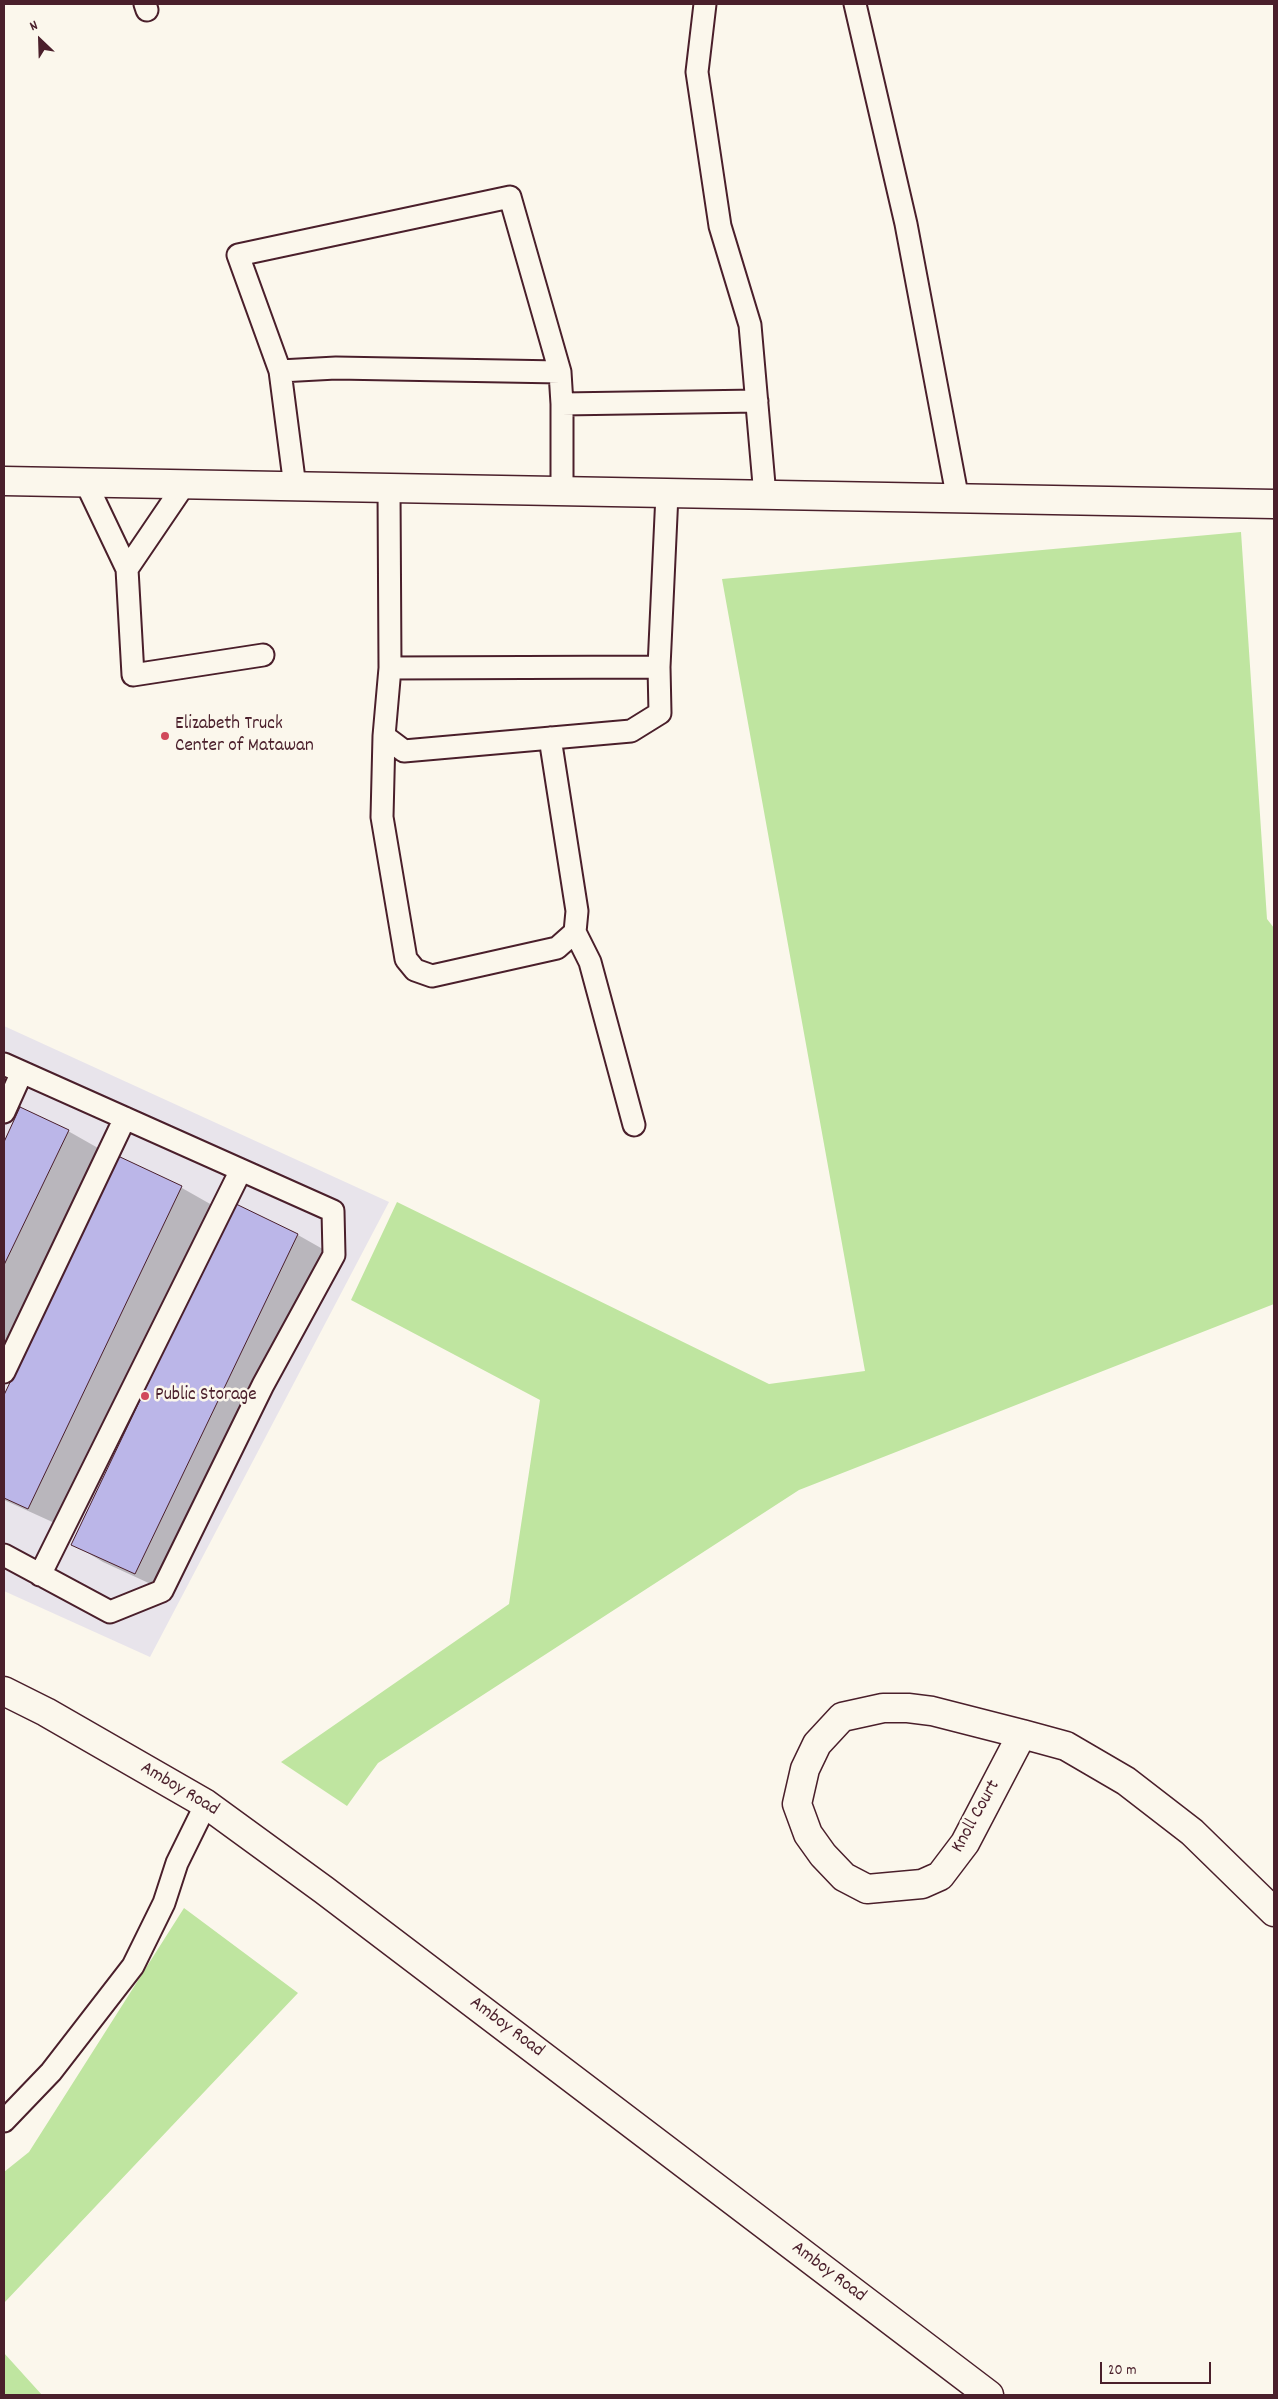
<!DOCTYPE html>
<html>
<head>
<meta charset="utf-8">
<style>
	body { margin:0 }
	#map { position:relative; width:1278px; height:2399px; overflow:hidden; background:#fbf7ec; font-family:Dekko,sans-serif }
	canvas { display:block }
	.frame { position:absolute; inset:0; border:5px solid #4a1f2b; pointer-events:none }
	.north { position:absolute; left:15px; top:15px; width:50px; height:50px; -webkit-text-stroke:4px #fbf7ec; paint-order:stroke; rotate:336deg; font-size:14px; font-weight:700; line-height:20px; text-align:center; color:#4a1f2b }
	.north::after { content:''; display:block; margin:auto; width:18px; height:22px; background:#4a1f2b; clip-path:polygon(50% 0,100% 100%,50% 72%,0 100%) }
	.scale { position:absolute; left:1100px; top:2362px; width:111px; height:22px; box-sizing:border-box; border:2px solid #4a1f2b; border-top:0; padding-left:6px; font-size:15px; line-height:18px; white-space:nowrap; color:#4a1f2b; -webkit-text-stroke:4px #fbf7ec; paint-order:stroke }
</style>
</head>
<body>
<div id="map">
<canvas width="1278" height="2399"></canvas>
<div class="frame"></div>
<div class="north">N</div>
<div class="scale">20 m</div>
</div>
<script>
const context = document.querySelector('canvas').getContext('2d');
context.lineJoin = 'round';
function fillPath(path, color) {
  context.fillStyle = color;
  context.fill(path, 'evenodd');
}
function shape(rows) {
  const path = new Path2D();
  for (const r of rows) {
    path.moveTo(r[0], r[1]);
    for (let i = 2; i < r.length; i += 2) path.lineTo(r[i], r[i + 1]);
  }
  return path;
}
function strokePath(path, color, width, dash) {
  context.strokeStyle = color;
  context.lineWidth = width;
  context.lineCap = dash ? 'butt' : 'round';
  context.setLineDash(dash || []);
  context.stroke(path);
}
function label(font, color, halo, rows, align = 'center') {
  context.font = font + ' Dekko,sans-serif';
  context.lineWidth = 5;
  context.setLineDash([]);
  context.textBaseline = 'middle';
  context.strokeStyle = halo;
  context.fillStyle = color;
  for (const [text, x, y, turn = 0] of rows) {
    context.save();
    context.translate(x, y);
    context.rotate((+turn || 0) * Math.PI / 180);
    context.textAlign = isNaN(turn) ? turn : align;
    if (halo) context.strokeText(text, 0, 0);
    context.fillText(text, 0, 0);
    context.restore();
  }
}
fillPath(shape([
	[4,1026,389,1202,150,1657,4,1591]
]), '#e8e4eb');
fillPath(shape([
	[1241,532,1267,919,1274,928,1274,1304,799,1490,378,1763,347,1806,281,1762,509,1604,540,1400,351,1300,397,1202,769,1384,865,1371,722,579],
	[184,1908,298,1993,4,2303,4,2172,29,2152],
	[4,2353,42,2395,4,2395]
]), '#bfe5a0');
fillPath(shape([
	[21,1109,68,1131,98,1148,4,1346,4,1145],
	[119,1158,182,1188,212,1205,59,1525,4,1500,4,1397],
	[234,1205,298,1235,328,1252,166,1591,103,1562,73,1544]
]), '#0003');
const building = shape([
	[20,1107,69,1130,4,1265,4,1142,20,1107],
	[118,1156,182,1186,28,1509,4,1498,4,1395,118,1156],
	[234,1203,298,1234,135,1574,71,1545,234,1203]
]);
fillPath(building, '#bbb6e8');
strokePath(building, '#4a1f2b', 1);
const lane = shape([
	[145,4,147,10],
	[705,4,697,72,720,226,750,325,765,496],
	[855,4,906,224,958,500],
	[280,371,238,255,510,197,560,372],
	[86,483,127,569,184,485],
	[295,487,280,371,336,368,560,372,562,404],
	[389,489,390,668,659,667,667,494],
	[562,492,562,404,757,401],
	[127,569,133,675,263,655],
	[390,668,384,736,404,751,631,731,660,713,659,667],
	[384,736,382,817,406,959,415,970,432,976,557,948,575,932,577,911,550,738],
	[575,932,590,962,634,1125],
	[4,1064,333,1211,334,1255,263,1385,162,1591,110,1612,4,1555],
	[4,1112,22,1072],
	[4,1372,125,1118],
	[40,1575,241,1170],
	[4,2121,51,2072,133,1966,164,1903,177,1863,206,1804]
]);
const street = shape([
	[883,1708,908,1708,932,1711,1022,1734,965,1843,940,1876,922,1884,867,1889,844,1877,823,1855,808,1834,797,1804,805,1769,817,1744,842,1717,883,1708],
	[1022,1734,1066,1746,1126,1781,1192,1832,1274,1912]
]);
const secondary = shape([
	[4,1691,46,1712,206,1804,324,1890,989,2395]
]);
const primary = shape([
	[4,481,1274,504]
]);
strokePath(lane, '#4a1f2b', 25);
strokePath(street, '#4a1f2b', 31);
strokePath(secondary, '#4a1f2b', 31);
strokePath(primary, '#4a1f2b', 31);
strokePath(lane, '#fbf7ec', 21);
strokePath(street, '#fbf7ec', 28);
strokePath(secondary, '#fbf7ec', 28);
strokePath(primary, '#fbf7ec', 28);
for (const [x, y, r, color] of [
	[165,736,5,"#d1495b"],
	[145,1396,5,"#d1495b"]
]) {
  const dot = new Path2D();
  dot.arc(x, y, r, 0, 2 * Math.PI);
  context.fillStyle = color;
  context.fill(dot);
  strokePath(dot, '#fbf7ec', 2);
}
label('19px', '#4a1f2b', '#fbf7ec', [
	["Elizabeth Truck",175,725],
	["Center of Matawan",175,747],
	["Public Storage",155,1396]
], 'left');
label('19px', '#4a1f2b', '#fbf7ec', [
	["Amboy Road",179,1790,31],
	["Knoll Court",977,1817,-61],
	["Amboy Road",506,2028,37],
	["Amboy Road",828,2273,37]
]);
</script>
</body>
</html>
